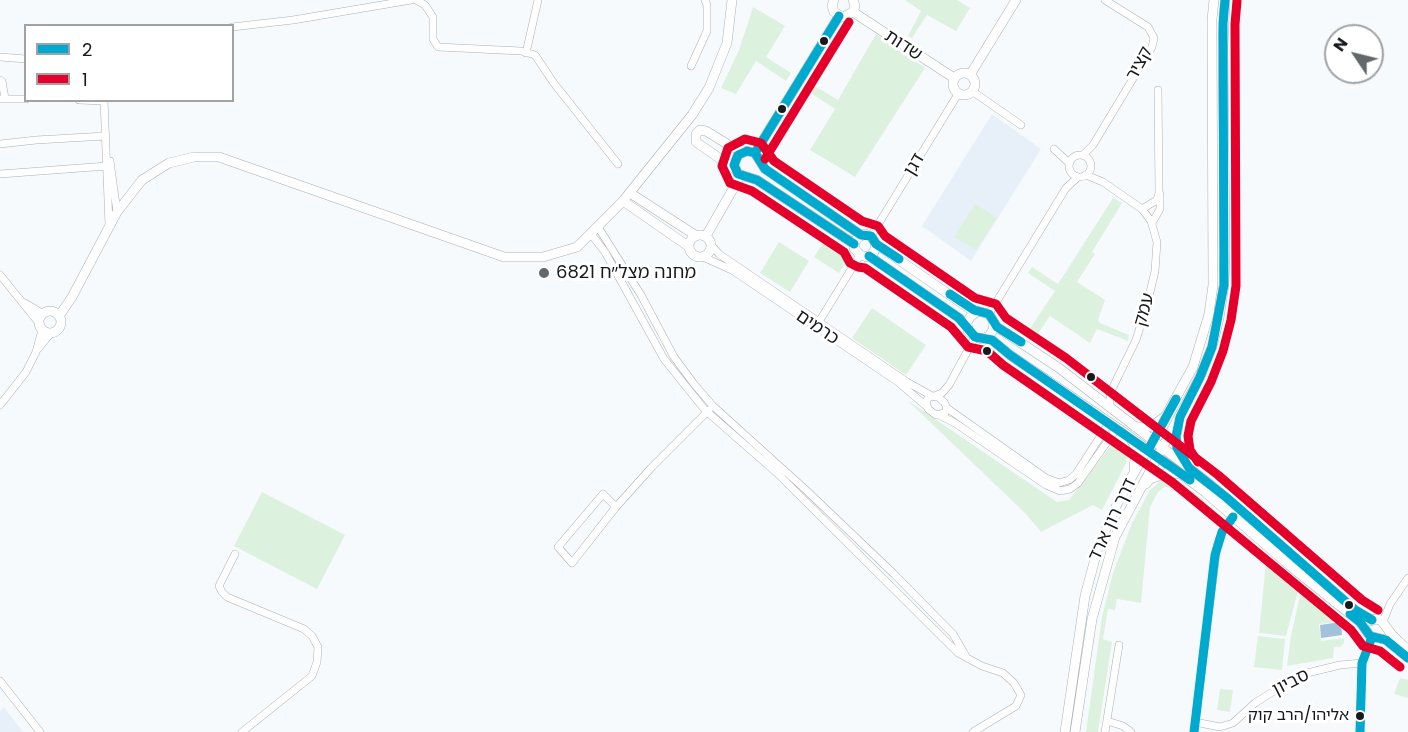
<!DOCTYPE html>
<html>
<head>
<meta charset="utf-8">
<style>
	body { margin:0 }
	#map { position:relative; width:1408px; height:732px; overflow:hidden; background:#f7fafd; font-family:Poppins,sans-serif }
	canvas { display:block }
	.legend { position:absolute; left:24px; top:24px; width:210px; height:78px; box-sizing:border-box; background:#fff; border:2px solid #a2a3a4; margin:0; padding:8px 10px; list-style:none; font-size:18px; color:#17191c }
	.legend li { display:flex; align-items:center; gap:12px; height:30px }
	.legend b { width:30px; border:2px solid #a2a3a4 }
	.north { position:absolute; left:1324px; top:24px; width:60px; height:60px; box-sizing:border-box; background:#fff; border:2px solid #a2a3a4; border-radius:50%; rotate:305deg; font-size:16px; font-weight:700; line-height:24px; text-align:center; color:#17191c }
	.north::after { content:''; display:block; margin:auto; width:21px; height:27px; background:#65686b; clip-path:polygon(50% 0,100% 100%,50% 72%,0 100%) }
</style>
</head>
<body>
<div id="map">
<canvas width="1408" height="732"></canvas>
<ul class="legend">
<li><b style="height:8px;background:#00a9ce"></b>2</li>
<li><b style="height:8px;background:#e4002b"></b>1</li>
</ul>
<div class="north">N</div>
</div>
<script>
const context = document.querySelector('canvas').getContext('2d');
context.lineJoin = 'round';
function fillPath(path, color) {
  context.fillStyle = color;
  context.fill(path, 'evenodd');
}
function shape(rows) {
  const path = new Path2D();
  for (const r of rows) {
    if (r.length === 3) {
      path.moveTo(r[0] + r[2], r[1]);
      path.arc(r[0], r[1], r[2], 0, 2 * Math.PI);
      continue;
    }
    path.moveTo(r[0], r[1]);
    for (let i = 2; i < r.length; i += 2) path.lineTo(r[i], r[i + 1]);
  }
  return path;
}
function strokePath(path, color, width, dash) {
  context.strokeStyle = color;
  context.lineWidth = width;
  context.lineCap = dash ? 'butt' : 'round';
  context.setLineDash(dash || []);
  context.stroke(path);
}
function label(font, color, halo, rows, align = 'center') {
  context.font = font + ' Poppins,"Noto Sans Hebrew",sans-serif';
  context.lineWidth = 6;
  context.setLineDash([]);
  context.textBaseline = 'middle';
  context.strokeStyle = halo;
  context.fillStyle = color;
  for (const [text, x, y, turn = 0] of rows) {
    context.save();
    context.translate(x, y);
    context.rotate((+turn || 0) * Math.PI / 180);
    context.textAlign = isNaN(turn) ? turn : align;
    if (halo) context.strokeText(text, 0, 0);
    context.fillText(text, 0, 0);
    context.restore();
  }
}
fillPath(shape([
	[992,114,1041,149,971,261,922,226],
	[4,707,23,732,0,732,0,711]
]), '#e7f0f9');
fillPath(shape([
	[905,0,957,0,970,8,956,31,927,15,912,38,908,36,921,11],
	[753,7,785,26,766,57,791,73,786,81,756,61,736,94,721,88,739,50],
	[876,34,925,68,855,177,810,150,835,109,805,89,808,82,838,100],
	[1113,198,1122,203,1092,252,1095,254,1077,282,1105,300,1098,320,1100,323,1129,335,1128,341,1097,329,1090,343,1050,316,1033,341,1025,336,1055,291,1028,273,1032,267,1058,284],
	[975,204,997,218,976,250,954,237],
	[826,238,843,249,848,256,848,259,839,273,814,257],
	[779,242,809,261,790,292,760,273],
	[872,308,926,345,906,375,852,338],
	[907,400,1057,502,1069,500,1113,443,1116,441,1125,448,1127,456,1126,463,1102,510,1093,505,1041,532,1025,513],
	[1163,479,1179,481,1196,494,1219,515,1219,525,1172,488,1164,487,1158,492,1150,507,1141,603,1117,599,1115,610,1108,609,1103,639,1112,642,1098,732,1086,732,1102,617,1113,573,1132,523,1150,490],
	[262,492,345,535,317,589,234,546],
	[1266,562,1299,587,1286,636,1259,633],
	[1302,587,1347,621,1319,624,1321,641,1344,638,1344,643,1340,647,1334,647,1333,658,1287,666,1291,636],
	[1258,636,1285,639,1282,670,1254,667],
	[1400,678,1408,680,1408,698,1394,694],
	[1220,689,1233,690,1230,712,1217,710]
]), '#ddf1df');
fillPath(shape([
	[1341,622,1342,635,1321,638,1320,625]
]), '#a2c2dc');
const street = shape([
	[416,0,425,5,433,17,433,39,438,47,521,51,535,55,553,82,618,164],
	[232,27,293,20,411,0],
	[526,53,538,0],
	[0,57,26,59],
	[691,66,707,31,707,5,705,0],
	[0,80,2,81,5,98],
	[972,91,1021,125],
	[0,99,26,99],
	[79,100,104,101],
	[104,100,109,225],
	[0,144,36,140,106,136],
	[1054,149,1069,163],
	[1080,166,11],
	[1083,155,1093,145,1152,47,1154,38,1148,27,1105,0],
	[110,161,117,212],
	[0,174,107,166],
	[1086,175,1103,182,1142,209,1151,221,1157,242,1155,271,1147,305,1136,340,1111,391,1109,407],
	[1142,209,1157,200,1159,193,1158,90],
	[1152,223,1160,209,1160,194],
	[598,227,641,295,674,357,694,384,713,406,806,490,894,574,953,634,967,658],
	[591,234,605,252,664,359,705,410,777,473,958,653,982,666,1003,673,1014,683,1021,695,1016,706,973,732],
	[871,236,958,94],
	[711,245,719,254,907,382,932,396],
	[703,257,732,270,898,382,926,406],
	[0,275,39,323],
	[25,303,43,314],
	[989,314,1066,188,1078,177],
	[817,325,860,255],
	[37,350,51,333],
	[930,396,938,397,944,402,947,408,945,413,936,415,928,409,926,401,930,396],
	[934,396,942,393,949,385,975,337],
	[0,405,26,372,36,352,42,330],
	[947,408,1046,478,1059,483,1069,480,1076,474,1109,423],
	[939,415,955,423,1046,485,1060,491,1070,489,1078,483,1117,428],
	[616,507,603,494,558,547,572,563,616,507,651,468,709,410],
	[235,554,219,586,222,592,227,597,304,629,312,636,318,647,317,662,312,676,242,732],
	[1383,622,1390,604,1408,578],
	[0,681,40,732],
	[1107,721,1123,726,1131,732],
	[1195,722,1220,727,1233,723,1255,703,1299,675,1340,665,1362,663],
	[1105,732,1119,645],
	[1194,732,1217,546,1222,532,1236,514],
	[1360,732,1362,663,1372,637]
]);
const secondary = shape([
	[834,0,832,6,834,12,843,17,853,12,855,6,853,0],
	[853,12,954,78],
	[964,84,11],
	[970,75,1016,0],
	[755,153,839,16],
	[735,169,696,142,696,134,700,130,706,131,732,147,744,151],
	[630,193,695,235],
	[623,201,688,246],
	[700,246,11],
	[706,236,741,175],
	[854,244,757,180,738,174,734,165,738,155,747,151,755,153,765,169,861,235],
	[876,244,874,252,867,257,860,255,854,248,855,241,859,237,865,234,871,236,876,244,970,309,989,314,997,327,1059,368,1211,485,1355,610,1372,620],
	[869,256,959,318,967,326],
	[50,322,11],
	[977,312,971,316,967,322,968,331,975,337,982,339,989,336,993,330,994,323],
	[59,316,72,297,117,212,142,180,169,163,194,157,219,157,504,257,543,257,577,247,623,201,692,115,709,88,727,43,732,0],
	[986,338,992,340,1010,355,1125,433,1205,492,1289,565,1360,622,1370,636,1386,640,1408,658],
	[1178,426,1176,436,1177,448,1186,464],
	[1135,427,1151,427,1163,418],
	[1131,439,1136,449,1134,469],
	[1146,484,1150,479,1167,473,1179,474],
	[1370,621,1375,619,1381,620,1392,635,1408,650],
	[1065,732,1085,596,1099,544,1120,498,1193,367,1209,314,1213,285,1212,20,1214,0],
	[1075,732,1092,619,1115,537,1200,377,1212,347,1219,318,1224,285,1225,250,1223,47,1225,0]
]);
strokePath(street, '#adb0b3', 8);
strokePath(secondary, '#adb0b3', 10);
strokePath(street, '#fefeff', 7);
strokePath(secondary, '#fefeff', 9);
strokePath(shape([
	[1225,0,1223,24,1224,285,1212,347,1200,377,1180,417,1176,436,1177,448,1189,468,1227,498,1355,610,1372,620],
	[755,153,839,16],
	[861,235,871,236,876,244,899,259],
	[854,244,757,180,738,174,734,165,738,155,747,151,755,153,765,169,861,235],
	[869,256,959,318,975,337,992,340,1010,355,1190,480],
	[950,294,974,310,989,314,997,327,1021,342],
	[1148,450,1176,399],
	[1350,614,1360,622,1370,636,1386,640,1408,658],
	[1194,732,1215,555,1222,532,1233,517],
	[1360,732,1362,663,1372,637]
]), '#00a9ce', 9);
strokePath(shape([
	[765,159,849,22],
	[1198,462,1190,450,1188,436,1191,421,1211,382,1223,351,1231,320,1236,286,1235,24,1237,1],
	[1378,610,1362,600,1218,475,1066,358,1006,318,996,304,975,298,885,236,878,226,862,221,774,161,761,143,745,139,728,148,722,166,730,183,752,191,844,252,850,263,858,267,865,268,951,327,968,347,987,351,1003,365,1172,482,1351,630,1363,646,1380,651,1400,667]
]), '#e4002b', 9);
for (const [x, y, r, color] of [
	[824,41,5,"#17191c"],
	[782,109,5,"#17191c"],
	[544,273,6,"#65686b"],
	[987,351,5,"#17191c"],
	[1091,377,5,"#17191c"],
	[1349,605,5,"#17191c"],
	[1360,716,5,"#17191c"]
]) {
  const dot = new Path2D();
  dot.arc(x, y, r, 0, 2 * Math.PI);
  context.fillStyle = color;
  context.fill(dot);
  strokePath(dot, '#fff', 2);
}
label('16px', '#17191c', '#fff', [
	["אליהו/הרב קוק",1349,716]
], 'right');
label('18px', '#17191c', '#fff', [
	["שדות",903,46,33],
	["קציר",1140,64,-61],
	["דגן",915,165,-59],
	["עמק",1145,310,-74],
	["כרמים",817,328,34],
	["דרך רון ארד",1113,520,-65],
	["סביון",1291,683,-27]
]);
label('18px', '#17191c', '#fff', [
	["מחנה מצל״ח 6821",556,273]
], 'left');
</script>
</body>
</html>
